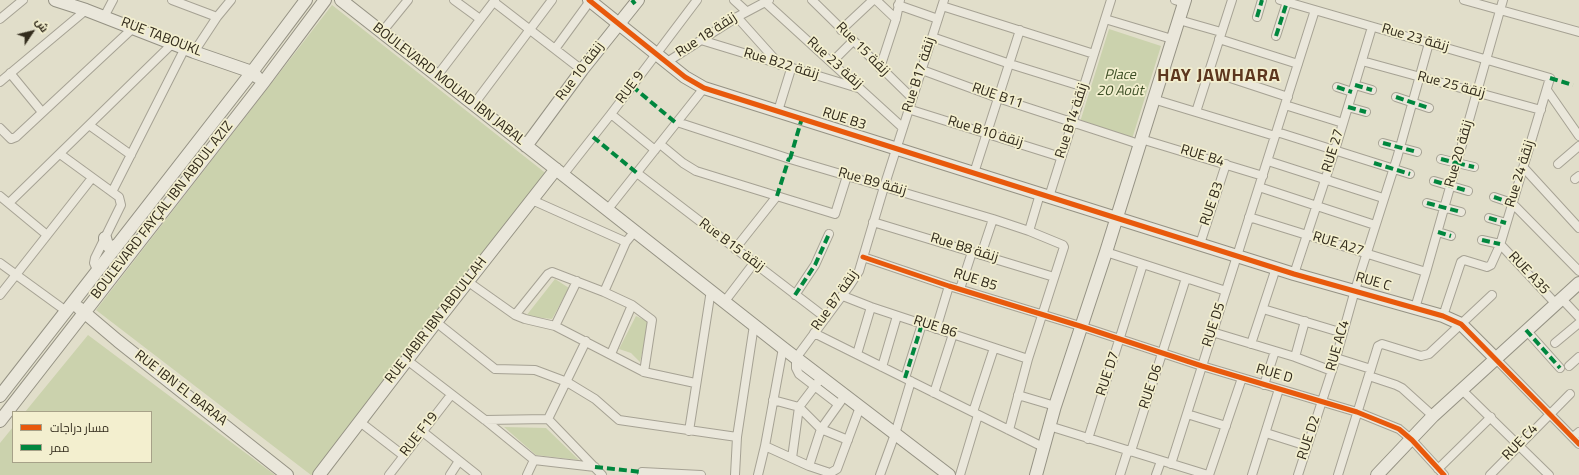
<!DOCTYPE html>
<html>
<head>
<meta charset="utf-8">
<style>
	body { margin:0 }
	#map { position:relative; width:1579px; height:475px; overflow:hidden; background:#e1deca; font-family:Georgia,Cairo,serif }
	canvas { display:block }
	.legend { position:absolute; left:12px; top:411px; width:140px; height:52px; box-sizing:border-box; background:#f3efcf; border:1px solid #a6a188; margin:0; padding:5px 7px; list-style:none; font-size:12px; color:#332c1d }
	.legend li { display:flex; align-items:center; gap:8px; height:20px }
	.legend b { width:20px; border:1px solid #a6a188 }
	.north { position:absolute; left:12px; top:12px; width:40px; height:40px; -webkit-text-stroke:3px #f3efcf; paint-order:stroke; rotate:55deg; font-size:11px; font-weight:700; line-height:16px; text-align:center; color:#332c1d }
	.north::after { content:''; display:block; margin:auto; width:14px; height:18px; background:#332c1d; clip-path:polygon(50% 0,100% 100%,50% 72%,0 100%) }
</style>
</head>
<body>
<div id="map">
<canvas width="1579" height="475"></canvas>
<ul class="legend">
<li><b style="height:5px;background:#e8590c"></b>مسار دراجات</li>
<li><b style="height:5px;background:#00873e"></b>ممر</li>
</ul>
<div class="north">ش</div>
</div>
<script>
const context = document.querySelector('canvas').getContext('2d');
context.lineJoin = 'round';
function fillPath(path, color) {
  context.fillStyle = color;
  context.fill(path, 'evenodd');
}
function shape(rows) {
  const path = new Path2D();
  for (const r of rows) {
    path.moveTo(r[0], r[1]);
    for (let i = 2; i < r.length; i += 2) path.lineTo(r[i], r[i + 1]);
  }
  return path;
}
function strokePath(path, color, width, dash) {
  context.strokeStyle = color;
  context.lineWidth = width;
  context.lineCap = dash ? 'butt' : 'round';
  context.setLineDash(dash || []);
  context.stroke(path);
}
function label(font, color, halo, rows, align = 'center') {
  context.font = font + ' Georgia,Cairo,serif';
  context.lineWidth = 3.5;
  context.setLineDash([]);
  context.textBaseline = 'middle';
  context.strokeStyle = halo;
  context.fillStyle = color;
  for (const [text, x, y, turn = 0] of rows) {
    context.save();
    context.translate(x, y);
    context.rotate((+turn || 0) * Math.PI / 180);
    context.textAlign = isNaN(turn) ? turn : align;
    if (halo) context.strokeText(text, 0, 0);
    context.fillText(text, 0, 0);
    context.restore();
  }
}
fillPath(shape([
	[332,5,548,175,314,475,311,475,96,310],
	[1109,29,1161,46,1132,139,1080,122],
	[555,279,569,288,552,319,526,316],
	[636,316,649,322,640,362,631,353,619,349],
	[88,335,275,475,0,475,0,443,13,427,13,462,151,462,151,412,25,412],
	[504,427,546,428,579,460,536,455]
]), '#cbd2ad');
const street = shape([
	[172,0,217,17],
	[454,0,480,19],
	[734,0,746,11],
	[812,0,912,98],
	[876,0,896,19],
	[1175,0,1184,3],
	[1280,0,1550,78,1500,245,1491,265,1487,267,1464,260,1461,262,1443,316],
	[1464,0,1579,32],
	[494,2,582,70],
	[765,2,902,127],
	[898,5,938,19],
	[942,6,1094,54],
	[104,17,113,0],
	[737,17,780,65],
	[1257,17,1262,0],
	[0,19,23,0],
	[1105,19,1172,39],
	[1179,20,1221,32],
	[841,30,873,0],
	[382,32,408,0],
	[1276,36,1287,2],
	[932,37,1010,64,1084,87],
	[1219,39,1298,64],
	[701,40,858,88],
	[555,49,590,1],
	[194,52,217,17,231,0],
	[1362,61,1541,110],
	[667,62,737,17,769,0],
	[832,62,853,41],
	[880,68,896,19,900,0],
	[922,70,998,98,1139,144],
	[1209,71,1288,97],
	[10,73,42,112],
	[437,76,495,0],
	[0,82,86,10],
	[1355,85,1372,90],
	[1337,87,1352,92],
	[1547,90,1579,136],
	[1396,97,1429,108],
	[1153,99,1275,136],
	[474,104,552,0],
	[1285,105,1343,123],
	[1348,107,1366,112],
	[908,109,1061,157],
	[778,111,791,69],
	[1196,112,1232,0],
	[611,114,655,150],
	[677,122,790,159,993,219,1029,231,1063,245,1064,247,1028,359,1009,430],
	[89,125,131,155],
	[0,128,11,139,16,137,133,28],
	[1277,132,1410,174],
	[1141,139,1263,176],
	[1383,143,1417,152],
	[660,144,683,163,696,171,835,214,847,176],
	[60,154,119,197,121,205,95,258,94,263,97,270],
	[1441,159,1457,163],
	[1268,161,1383,198],
	[1457,163,1474,167],
	[1558,164,1579,146],
	[1524,168,1579,228],
	[637,173,826,318],
	[974,173,1020,30],
	[563,175,611,114,697,0],
	[1575,179,1579,176],
	[1434,181,1468,191],
	[1259,187,1375,225],
	[112,192,185,48],
	[0,196,47,235],
	[1049,197,1111,0],
	[1494,197,1512,203,1579,271],
	[532,200,626,242],
	[9,203,173,43],
	[1427,203,1461,212],
	[608,209,704,88],
	[1249,217,1426,272],
	[1489,218,1506,223],
	[873,222,1054,277],
	[1029,231,1040,194],
	[1438,232,1451,236],
	[1482,240,1500,244],
	[1200,244,1226,164],
	[1500,244,1556,304],
	[735,249,777,196],
	[1106,252,1226,291],
	[981,255,993,219],
	[863,257,949,286,1080,326,1202,366,1357,412,1399,429,1412,440,1444,475],
	[0,263,66,311],
	[1294,274,1335,150,1372,27],
	[467,281,515,315,525,319,555,326,644,372,695,383],
	[960,289,972,252],
	[604,292,626,242,635,231],
	[0,295,92,178],
	[795,295,815,265,829,234],
	[843,296,871,307,1028,359],
	[1561,298,1579,317],
	[725,301,754,263],
	[1415,308,1426,272,1503,0],
	[1263,309,1343,333],
	[515,315,548,274,552,272,604,292,632,305,652,320,644,372],
	[436,322,495,369,535,370,567,382,595,399,619,420,737,437],
	[555,326,577,281],
	[936,329,949,286],
	[1526,330,1560,368],
	[1212,332,1295,357,1332,371],
	[814,333,1043,447],
	[1555,343,1579,323],
	[1251,344,1276,268],
	[611,354,632,305],
	[857,354,871,307],
	[1295,357,1305,321],
	[1336,358,1371,369],
	[1496,359,1579,444],
	[407,360,485,420,534,460,595,467],
	[1569,366,1579,357],
	[882,367,897,316],
	[1369,376,1396,385,1402,388,1433,416],
	[905,378,922,324],
	[1264,385,1275,351],
	[1461,389,1549,475],
	[934,393,953,334],
	[1018,395,1055,406],
	[773,400,799,407,821,429,848,440],
	[838,404,799,374,796,368,796,358,850,285,859,271,884,187,944,0],
	[973,412,994,348],
	[1187,414,1226,426],
	[548,419,586,341],
	[485,420,548,419,602,475],
	[360,422,404,456],
	[1049,426,1208,475],
	[689,431,711,290],
	[423,432,477,475],
	[1266,433,1307,446],
	[1573,437,1579,432],
	[1088,439,1143,264],
	[765,446,809,466,830,473,832,472,837,469,860,407],
	[1131,451,1186,278],
	[792,458,799,407,818,382],
	[1171,464,1315,10],
	[809,466,821,429,841,401],
	[1438,469,1491,417],
	[389,475,451,395],
	[450,475,459,461],
	[527,475,534,460],
	[642,475,642,472,701,475],
	[735,475,737,437,754,325],
	[758,475,765,446,783,348],
	[880,475,895,434,911,381],
	[960,475,978,415],
	[1120,475,1128,450],
	[1156,475,1161,461],
	[1209,475,1242,378],
	[1252,475,1279,389],
	[1298,475,1336,358,1355,290,1397,158,1429,43],
	[1338,475,1378,346,1382,344,1421,356,1429,354,1492,295],
	[1490,475,1570,394]
]);
const secondary = shape([
	[55,0,86,10,194,52,252,72,257,77],
	[341,0,783,348,949,475],
	[589,0,685,77,704,88,1294,274,1443,316,1461,324,1496,359],
	[526,146,582,70,638,0],
	[105,238,107,245,110,247,112,248,117,245],
	[79,308,118,341,287,475],
	[0,396,252,72,306,0],
	[0,421,263,83,325,0],
	[319,475,436,322,556,169],
	[1036,475,1055,406,1106,252,1185,0],
	[1377,475,1433,416,1579,283]
]);
strokePath(street, '#a6a294', 10);
strokePath(secondary, '#959284', 14);
strokePath(street, '#eae7db', 8);
strokePath(secondary, '#eae7db', 12);
strokePath(shape([
	[632,0,635,4],
	[1257,17,1262,0],
	[1276,36,1287,2],
	[1550,78,1573,85],
	[1355,85,1372,90],
	[632,86,676,123],
	[1337,87,1352,92],
	[1396,97,1429,108],
	[1348,107,1366,112],
	[593,137,637,173],
	[1383,143,1417,152],
	[790,159,802,118],
	[1441,159,1457,163],
	[1374,163,1410,174],
	[1457,163,1474,167],
	[1434,181,1468,191],
	[777,196,789,158],
	[1494,197,1512,203],
	[1427,203,1461,212],
	[1489,218,1506,223],
	[1438,232,1451,236],
	[1482,240,1500,244],
	[795,295,815,265,829,234],
	[1526,330,1560,368],
	[905,378,922,324],
	[595,467,642,472]
]), '#00873e', 4, [8, 4]);
strokePath(shape([
	[589,0,685,77,704,88,1294,274,1443,316,1461,324,1579,444],
	[863,257,949,286,1080,326,1202,366,1357,412,1399,429,1412,440,1444,475]
]), '#e8590c', 5);
label('14px', '#332c1d', '#f3efcf', [
	["Rue 18 زنقة",707,36,-33],
	["RUE TABOUKL",161,38,21],
	["Rue 23 زنقة",1415,39,16],
	["Rue 15 زنقة",862,50,45],
	["Rue 23 زنقة",834,64,42],
	["Rue B22 زنقة",781,65,17],
	["Rue 10 زنقة",581,72,-53],
	["Rue B17 زنقة",920,75,-72],
	["BOULEVARD MOUAD IBN JABAL",448,85,38],
	["Rue 25 زنقة",1451,86,15],
	["RUE 9",631,88,-53],
	["RUE B11",997,97,19],
	["RUE B3",844,120,18],
	["Rue B14 زنقة",1073,121,-72],
	["Rue B10 زنقة",985,133,17],
	["RUE 27",1334,151,-73],
	["Rue 20 زنقة",1460,154,-74],
	["RUE B4",1202,157,17],
	["Rue 24 زنقة",1521,174,-73],
	["Rue B9 زنقة",872,183,16],
	["RUE B3",1213,204,-71],
	["BOULEVARD FAYÇAL IBN ABDUL AZIZ",163,211,-52],
	["RUE A27",1338,245,17],
	["Rue B15 زنقة",731,246,37],
	["Rue B8 زنقة",964,249,17],
	["RUE A35",1528,274,47],
	["RUE B5",975,281,18],
	["RUE C",1373,283,16],
	["Rue B7 زنقة",836,301,-55],
	["RUE JABIR IBN ABDULLAH",437,321,-52],
	["RUE D5",1215,325,-72],
	["RUE B6",935,328,18],
	["RUE AC4",1339,346,-74],
	["RUE D7",1109,374,-72],
	["RUE D",1274,375,16],
	["RUE D6",1152,387,-72],
	["RUE IBN EL BARAA",180,389,38],
	["RUE F19",420,435,-52],
	["RUE D2",1310,438,-72],
	["RUE C4",1521,443,-46]
]);
label('italic 14px', '#3c4e25', '#f3efcf', [
	["Place",1120,76],
	["20 Août",1120,92]
]);
context.letterSpacing = '1px';
label('bold 18px', '#5d371f', '#f3efcf', [
	["HAY JAWHARA",1219,77]
]);
context.letterSpacing = '0px';
</script>
</body>
</html>
